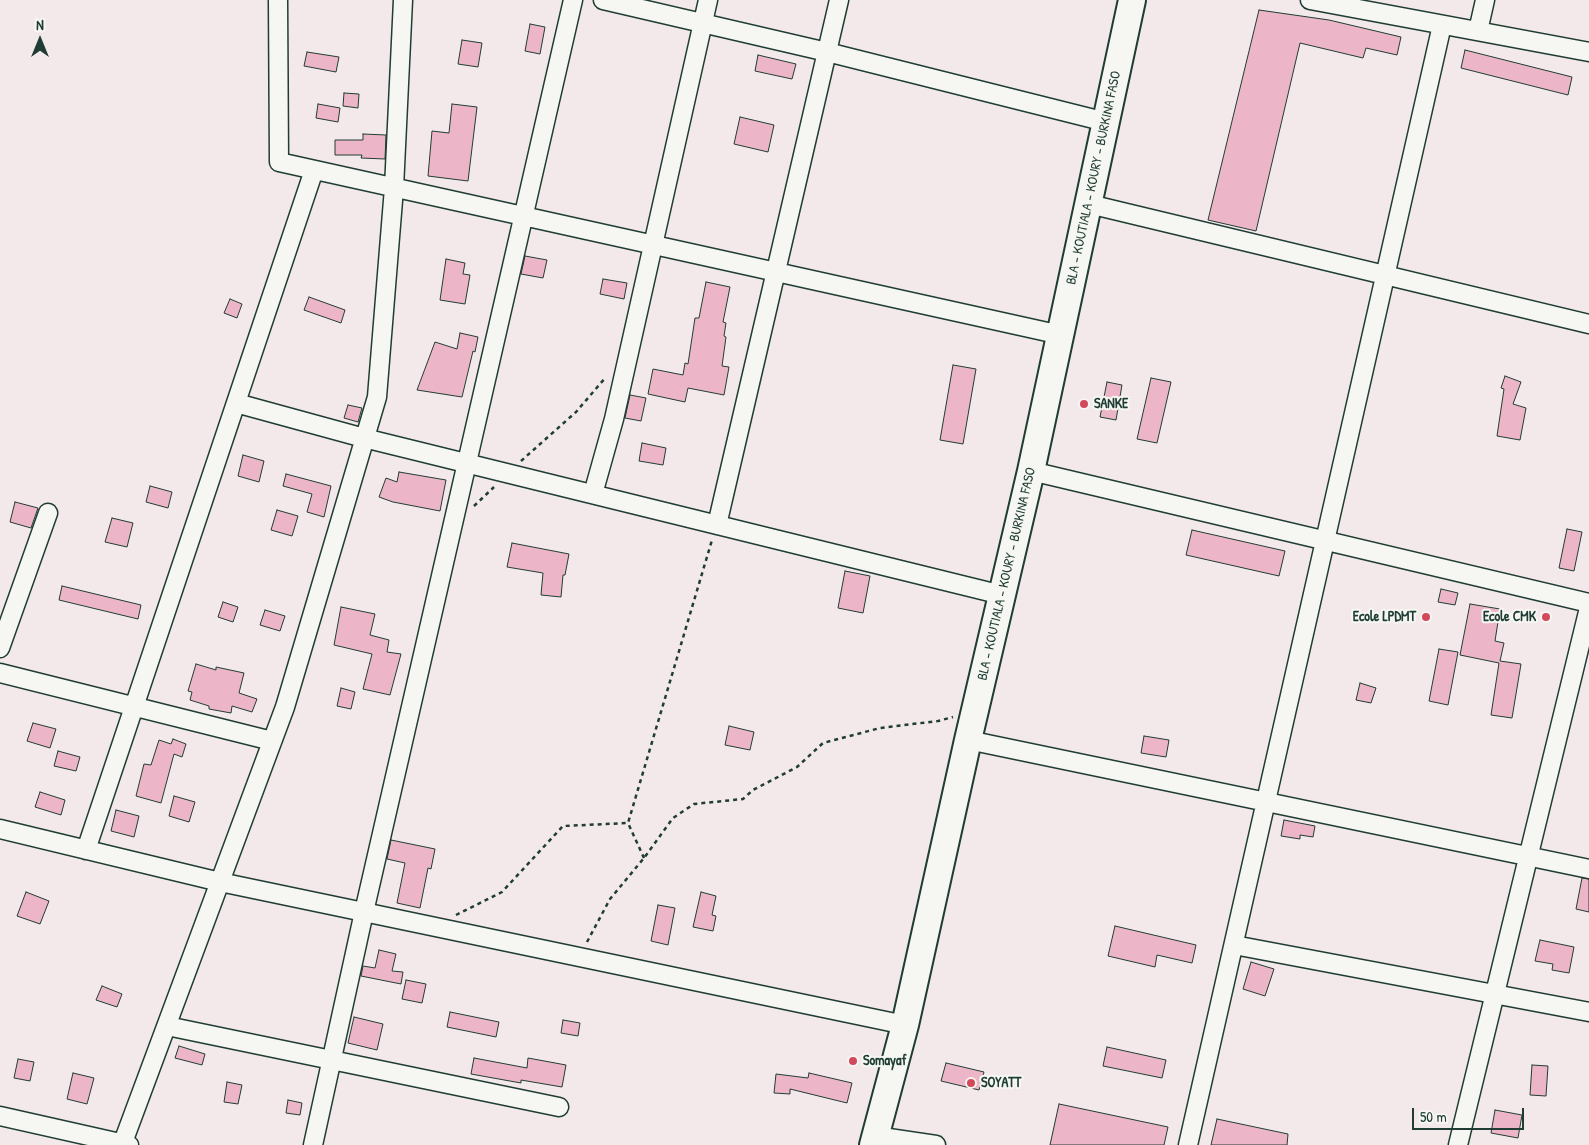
<!DOCTYPE html>
<html>
<head>
<meta charset="utf-8">
<style>
	body { margin:0 }
	#map { position:relative; width:1589px; height:1145px; overflow:hidden; background:#f4e9ea; font-family:"Patrick Hand",sans-serif }
	canvas { display:block }
	.north { position:absolute; left:15px; top:15px; width:50px; height:50px; -webkit-text-stroke:4px #f6f6f2; paint-order:stroke; rotate:0deg; font-size:14px; font-weight:700; line-height:20px; text-align:center; color:#1f3d34 }
	.north::after { content:''; display:block; margin:auto; width:18px; height:22px; background:#1f3d34; clip-path:polygon(50% 0,100% 100%,50% 72%,0 100%) }
	.scale { position:absolute; left:1412px; top:1108px; width:112px; height:22px; box-sizing:border-box; border:2px solid #1f3d34; border-top:0; padding-left:6px; font-size:15px; line-height:18px; white-space:nowrap; color:#1f3d34; -webkit-text-stroke:4px #f6f6f2; paint-order:stroke }
</style>
</head>
<body>
<div id="map">
<canvas width="1589" height="1145"></canvas>
<div class="north">N</div>
<div class="scale">50 m</div>
</div>
<script>
const context = document.querySelector('canvas').getContext('2d');
context.lineJoin = 'round';
function fillPath(path, color) {
  context.fillStyle = color;
  context.fill(path, 'evenodd');
}
function shape(rows) {
  const path = new Path2D();
  for (const r of rows) {
    path.moveTo(r[0], r[1]);
    for (let i = 2; i < r.length; i += 2) path.lineTo(r[i], r[i + 1]);
  }
  return path;
}
function strokePath(path, color, width, dash) {
  context.strokeStyle = color;
  context.lineWidth = width;
  context.lineCap = dash ? 'butt' : 'round';
  context.setLineDash(dash || []);
  context.stroke(path);
}
function label(font, color, halo, rows, align = 'center') {
  context.font = font + ' "Patrick Hand",sans-serif';
  context.lineWidth = 4;
  context.setLineDash([]);
  context.textBaseline = 'middle';
  context.strokeStyle = halo;
  context.fillStyle = color;
  for (const [text, x, y, turn = 0] of rows) {
    context.save();
    context.translate(x, y);
    context.rotate((+turn || 0) * Math.PI / 180);
    context.textAlign = isNaN(turn) ? turn : align;
    if (halo) context.strokeText(text, 0, 0);
    context.fillText(text, 0, 0);
    context.restore();
  }
}
const building = shape([
	[1259,10,1329,20,1401,37,1397,55,1366,48,1363,58,1300,43,1256,231,1208,220,1259,10],
	[530,24,545,27,540,54,525,51,530,24],
	[462,40,482,43,478,67,458,64,462,40],
	[1465,50,1572,77,1568,95,1461,68,1465,50],
	[307,52,339,57,336,72,304,66,307,52],
	[758,55,796,64,792,79,755,71,758,55],
	[344,93,359,94,358,108,343,106,344,93],
	[318,104,340,108,338,122,316,118,318,104],
	[452,104,477,107,468,181,428,176,432,131,449,133,452,104],
	[740,117,774,125,768,152,734,144,740,117],
	[363,134,386,135,385,159,361,158,362,155,335,155,335,140,363,140,363,134],
	[525,256,547,260,543,278,521,274,525,256],
	[446,259,465,263,463,274,470,275,465,304,440,300,446,259],
	[603,279,627,283,624,299,600,294,603,279],
	[706,282,730,287,723,322,726,323,724,336,726,337,722,366,729,367,724,395,688,388,685,402,648,394,653,369,683,375,685,363,688,364,695,318,699,318,706,282],
	[309,297,345,310,341,323,304,310,309,297],
	[230,299,242,304,237,318,224,313,230,299],
	[460,333,478,337,475,352,473,351,462,397,417,390,435,342,457,349,460,333],
	[953,365,976,369,963,444,940,440,953,365],
	[1505,376,1521,382,1513,404,1526,408,1520,440,1497,436,1504,389,1501,388,1505,376],
	[1151,378,1171,382,1157,443,1137,439,1151,378],
	[1107,382,1122,385,1116,420,1100,417,1107,382],
	[630,395,646,398,641,421,625,418,630,395],
	[348,405,362,408,358,422,344,418,348,405],
	[642,443,666,448,663,465,639,461,642,443],
	[243,455,264,461,259,482,238,476,243,455],
	[399,472,446,480,440,511,393,502,379,497,386,478,397,482,399,472],
	[286,474,331,486,324,517,307,512,312,494,283,486,286,474],
	[150,486,172,492,168,508,146,502,150,486],
	[15,502,38,508,31,528,10,522,15,502],
	[277,510,298,516,292,536,271,530,277,510],
	[112,518,133,523,127,547,105,542,112,518],
	[1567,529,1582,532,1574,571,1559,568,1567,529],
	[1192,530,1285,551,1279,576,1186,555,1192,530],
	[512,543,569,554,565,575,563,575,561,597,541,595,543,573,507,567,512,543],
	[845,571,870,576,863,613,838,608,845,571],
	[62,586,141,605,138,619,59,600,62,586],
	[1441,589,1458,593,1455,605,1438,602,1441,589],
	[223,602,238,607,233,622,218,617,223,602],
	[1470,604,1500,609,1495,641,1504,643,1500,661,1521,664,1512,718,1491,715,1499,663,1460,655,1470,604],
	[341,607,375,614,370,635,389,640,387,652,401,654,390,695,363,689,372,654,334,645,341,607],
	[265,610,285,616,280,631,260,625,265,610],
	[1439,649,1458,652,1448,705,1429,701,1439,649],
	[196,664,216,670,216,667,244,673,239,693,257,699,252,712,232,706,231,713,209,709,209,706,190,700,192,692,188,691,196,664],
	[1360,683,1376,688,1371,703,1356,700,1360,683],
	[341,688,355,692,351,709,337,706,341,688],
	[33,723,56,729,50,748,27,741,33,723],
	[729,726,754,732,750,750,725,745,729,726],
	[1144,736,1169,740,1166,757,1141,753,1144,736],
	[173,739,186,744,182,757,174,754,161,803,136,796,144,764,151,765,159,740,171,744,173,739],
	[58,751,80,757,76,771,54,766,58,751],
	[40,792,65,800,61,815,35,807,40,792],
	[174,796,195,802,189,822,169,816,174,796],
	[116,810,139,816,134,837,111,831,116,810],
	[1284,820,1315,826,1313,837,1300,835,1300,839,1281,836,1284,820],
	[391,840,435,849,431,869,428,868,420,908,397,903,405,863,387,859,391,840],
	[1582,878,1589,879,1589,912,1576,909,1582,878],
	[26,892,49,901,40,924,17,916,26,892],
	[701,892,716,896,712,915,716,916,713,931,693,927,701,892],
	[658,905,675,908,668,945,651,941,658,905],
	[1115,926,1196,945,1192,963,1157,955,1155,967,1108,956,1115,926],
	[1540,940,1574,947,1569,973,1552,970,1553,964,1535,961,1540,940],
	[379,950,396,954,392,971,403,972,401,984,361,976,363,966,375,968,379,950],
	[1251,962,1274,969,1265,996,1243,989,1251,962],
	[406,980,426,984,422,1003,402,999,406,980],
	[102,986,122,994,117,1007,96,1000,102,986],
	[450,1012,499,1022,496,1037,447,1027,450,1012],
	[354,1017,383,1024,377,1050,348,1043,354,1017],
	[563,1020,580,1023,578,1036,561,1033,563,1020],
	[179,1046,205,1054,202,1065,175,1058,179,1046],
	[1107,1047,1166,1060,1162,1078,1103,1066,1107,1047],
	[474,1058,527,1068,528,1058,566,1065,562,1087,521,1080,521,1083,471,1074,474,1058],
	[18,1059,34,1062,30,1081,14,1078,18,1059],
	[946,1063,984,1072,979,1090,941,1081,946,1063],
	[1532,1065,1548,1066,1546,1096,1530,1095,1532,1065],
	[73,1073,94,1078,87,1104,67,1099,73,1073],
	[809,1073,852,1083,847,1103,790,1089,790,1094,774,1093,776,1074,808,1078,809,1073],
	[227,1082,242,1085,238,1104,224,1102,227,1082],
	[288,1100,302,1103,300,1115,286,1113,288,1100],
	[1059,1104,1168,1127,1164,1145,1050,1145,1059,1104],
	[1495,1110,1522,1115,1518,1138,1491,1133,1495,1110],
	[1217,1119,1288,1134,1287,1145,1211,1145,1217,1119]
]);
fillPath(building, '#edb5c8');
strokePath(building, '#1f3d34', 1);
const street = shape([
	[278,0,279,162,1061,335],
	[603,0,827,52,1106,122],
	[1310,0,1589,52],
	[1478,31,1485,0],
	[1089,204,1589,324],
	[236,403,364,438,1002,595],
	[1031,471,1589,603],
	[593,494,614,419,708,0],
	[717,525,839,0],
	[0,648,48,513],
	[0,673,272,741],
	[968,740,1589,869],
	[0,829,220,882,905,1025],
	[86,850,314,170],
	[1234,945,1589,1012],
	[167,1026,559,1107],
	[0,1116,129,1145],
	[875,1136,936,1145],
	[122,1145,285,707,377,397,394,188,403,0],
	[313,1145,364,912,573,0],
	[1188,1145,1442,25],
	[1458,1145,1589,608]
]);
const primary = shape([
	[873,1145,905,1025,968,740,1031,471,1132,0]
]);
strokePath(street, '#1f3d34', 21);
strokePath(primary, '#1f3d34', 30);
strokePath(shape([
	[521,461,576,412,606,377],
	[474,506,494,487],
	[644,858,628,823,712,540],
	[456,915,502,892,563,826,628,823],
	[587,942,610,899,644,858,673,818,694,804,743,799,753,790,797,767,823,743,880,728,938,721,953,717]
]), '#1f3d34', 2.5, [4, 4]);
strokePath(street, '#f6f6f2', 18);
strokePath(primary, '#f6f6f2', 26);
for (const [x, y, r, color] of [
	[1084,404,5,"#d1495b"],
	[1426,617,5,"#d1495b"],
	[1546,617,5,"#d1495b"],
	[853,1061,5,"#d1495b"],
	[971,1083,5,"#d1495b"]
]) {
  const dot = new Path2D();
  dot.arc(x, y, r, 0, 2 * Math.PI);
  context.fillStyle = color;
  context.fill(dot);
  strokePath(dot, '#f6f6f2', 2);
}
label('14px', '#1f3d34', '#f6f6f2', [
	["BLA - KOUTIALA - KOURY - BURKINA FASO",1094,178,-78],
	["BLA - KOUTIALA - KOURY - BURKINA FASO",1007,574,-77]
]);
label('bold 14px', '#1f3d34', '#f6f6f2', [
	["SANKE",1094,404],
	["Ecole LPDMT",1416,617,"right"],
	["Ecole CMK",1536,617,"right"],
	["Somayaf",863,1061],
	["SOYATT",981,1083]
], 'left');
</script>
</body>
</html>
